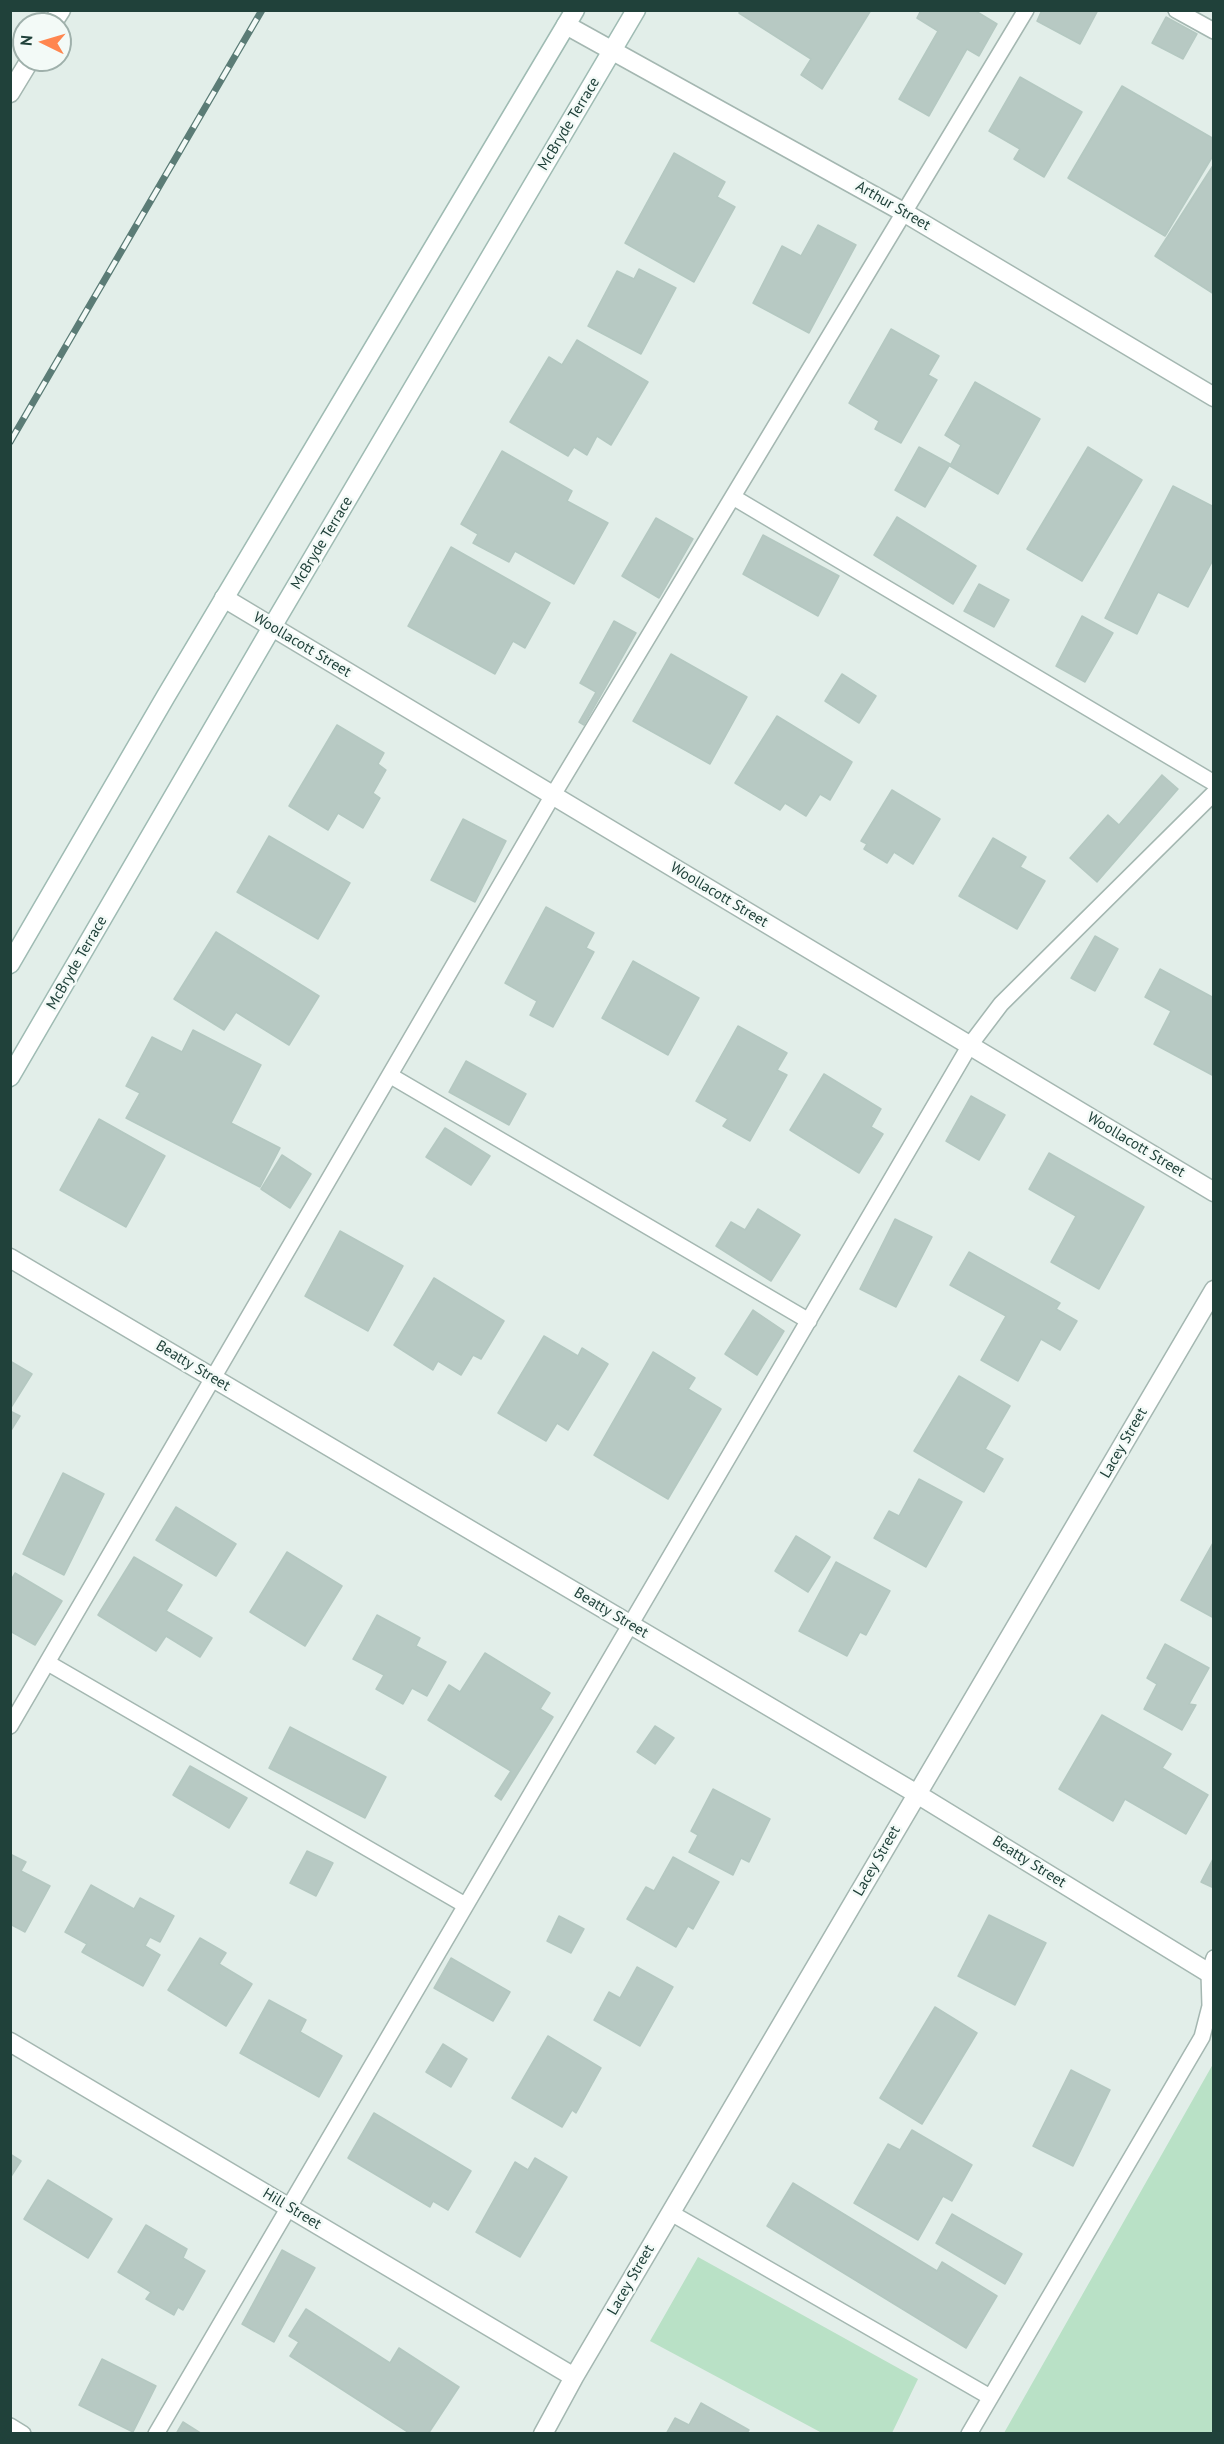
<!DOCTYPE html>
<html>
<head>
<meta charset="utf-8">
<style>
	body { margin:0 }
	#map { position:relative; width:1224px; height:2444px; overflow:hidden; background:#e2eee9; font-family:"PT Sans",sans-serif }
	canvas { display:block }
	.frame { position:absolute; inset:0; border:12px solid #20413a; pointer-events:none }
	.north { position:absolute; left:12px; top:12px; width:60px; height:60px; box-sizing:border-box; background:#f3faf7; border:2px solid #9fb0ab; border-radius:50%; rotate:275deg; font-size:16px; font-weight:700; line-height:24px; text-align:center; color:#20413a }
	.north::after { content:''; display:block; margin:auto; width:21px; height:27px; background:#ff864f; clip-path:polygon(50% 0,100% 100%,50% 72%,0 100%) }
</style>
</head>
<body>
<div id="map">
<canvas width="1224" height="2444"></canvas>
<div class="frame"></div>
<div class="north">N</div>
</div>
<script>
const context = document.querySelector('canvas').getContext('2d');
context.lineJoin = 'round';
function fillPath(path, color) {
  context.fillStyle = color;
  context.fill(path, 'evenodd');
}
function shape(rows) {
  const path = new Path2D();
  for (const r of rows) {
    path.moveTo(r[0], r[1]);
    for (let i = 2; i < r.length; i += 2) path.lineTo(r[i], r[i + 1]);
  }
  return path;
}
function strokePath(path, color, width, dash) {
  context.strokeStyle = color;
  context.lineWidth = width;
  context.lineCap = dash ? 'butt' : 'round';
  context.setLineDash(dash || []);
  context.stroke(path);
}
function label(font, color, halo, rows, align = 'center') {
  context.font = font + ' "PT Sans",sans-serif';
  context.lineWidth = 5;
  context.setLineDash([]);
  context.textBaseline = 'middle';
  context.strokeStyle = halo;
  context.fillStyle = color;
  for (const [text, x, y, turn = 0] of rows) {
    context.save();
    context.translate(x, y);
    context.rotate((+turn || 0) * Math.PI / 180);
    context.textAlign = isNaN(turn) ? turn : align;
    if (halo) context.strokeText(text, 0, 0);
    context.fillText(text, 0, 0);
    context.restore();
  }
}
fillPath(shape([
	[1213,2064,1213,2433,1004,2433],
	[698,2257,918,2379,892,2433,822,2433,650,2341]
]), '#b9e1c6');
const building = shape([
	[741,10,871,10,822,89,801,75,811,59,739,13,741,10],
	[921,10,974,10,997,24,979,56,967,49,929,116,899,99,938,31,917,18,921,10],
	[1042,10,1098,10,1080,44,1037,21,1042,10],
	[1166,17,1197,34,1183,59,1152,43,1166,17],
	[1020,77,1082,112,1044,177,1014,159,1020,149,989,131,1020,77],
	[1122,86,1214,139,1214,154,1165,236,1068,178,1122,86],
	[674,153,725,182,717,197,735,207,694,282,625,243,674,153],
	[1214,164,1214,294,1155,256,1214,164],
	[818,225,856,245,809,333,753,303,782,246,801,256,818,225],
	[639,269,676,288,641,354,588,326,617,271,634,279,639,269],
	[891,329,939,356,928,375,937,380,901,443,875,429,879,421,849,403,891,329],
	[577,340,648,382,611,445,597,436,587,455,574,447,568,456,510,422,549,357,562,365,577,340],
	[975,382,1040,419,998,494,950,466,961,445,945,435,975,382],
	[919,447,950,464,925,507,895,490,919,447],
	[1088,447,1142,480,1082,581,1027,549,1088,447],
	[502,451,572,491,567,501,608,523,574,584,515,551,509,562,473,543,478,534,461,524,502,451],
	[1173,486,1214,507,1214,558,1188,607,1158,592,1137,634,1105,618,1173,486],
	[897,517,976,566,953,604,874,555,897,517],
	[656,518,693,539,659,598,622,576,656,518],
	[763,535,839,576,818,616,743,574,763,535],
	[451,547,550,603,525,648,513,641,495,674,408,626,451,547],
	[979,584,1009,600,994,627,964,611,979,584],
	[1082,616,1113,633,1085,682,1056,666,1082,616],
	[614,621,636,633,584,725,579,722,596,692,580,683,614,621],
	[671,654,747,697,710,764,633,721,671,654],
	[842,674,876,696,859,723,825,701,842,674],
	[777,716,852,762,830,800,820,794,806,816,785,803,780,810,735,783,777,716],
	[337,725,384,753,378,764,386,770,373,793,380,798,363,828,338,813,328,830,289,806,337,725],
	[1162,775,1178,789,1097,882,1070,858,1108,815,1119,825,1162,775],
	[892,790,940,819,913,864,894,852,887,863,864,849,867,844,861,841,892,790],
	[463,819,506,841,475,902,431,880,463,819],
	[269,836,350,883,318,939,237,892,269,836],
	[993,838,1026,857,1020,867,1045,881,1017,929,959,896,993,838],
	[546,907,594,933,586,948,594,952,553,1027,530,1015,537,1001,505,983,546,907],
	[216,932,319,996,289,1045,236,1012,224,1030,174,999,216,932],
	[1095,936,1118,949,1095,991,1071,978,1095,936],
	[633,961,699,998,668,1055,602,1018,633,961],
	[1160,969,1214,998,1214,1076,1154,1044,1171,1011,1145,997,1160,969],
	[738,1026,787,1053,777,1070,787,1075,750,1141,723,1126,728,1119,696,1101,738,1026],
	[193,1030,261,1065,231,1123,280,1148,260,1187,126,1118,140,1093,126,1086,152,1037,182,1052,193,1030],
	[466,1061,526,1094,509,1125,449,1092,466,1061],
	[824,1074,881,1109,871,1127,883,1134,859,1173,790,1130,824,1074],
	[971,1096,1005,1115,979,1160,946,1141,971,1096],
	[99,1119,165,1156,126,1227,60,1190,99,1119],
	[445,1128,490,1156,471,1185,426,1157,445,1128],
	[1049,1153,1144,1207,1099,1289,1051,1262,1076,1216,1029,1189,1049,1153],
	[282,1155,311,1174,290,1208,261,1189,282,1155],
	[758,1209,800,1235,771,1281,716,1246,731,1222,745,1230,758,1209],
	[895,1219,932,1237,896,1307,860,1289,895,1219],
	[340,1231,403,1266,368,1331,305,1296,340,1231],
	[969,1252,1060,1303,1056,1309,1077,1321,1060,1350,1041,1339,1018,1381,981,1360,1006,1316,950,1285,969,1252],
	[434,1278,504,1321,481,1359,473,1355,461,1375,438,1361,433,1370,394,1345,434,1278],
	[753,1310,784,1331,757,1375,725,1354,753,1310],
	[544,1336,578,1356,582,1348,608,1364,568,1430,557,1423,546,1441,498,1413,544,1336],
	[653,1352,695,1378,688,1389,721,1409,668,1499,594,1455,653,1352],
	[10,1361,32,1374,10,1409,10,1361],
	[959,1376,1010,1406,985,1449,1003,1459,984,1492,914,1451,959,1376],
	[10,1411,20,1416,10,1432,10,1411],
	[63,1473,104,1494,64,1575,23,1554,63,1473],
	[919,1479,962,1502,926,1567,874,1538,889,1511,899,1516,919,1479],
	[176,1507,236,1544,216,1576,156,1540,176,1507],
	[796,1536,830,1557,808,1592,775,1571,796,1536],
	[1214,1541,1214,1618,1181,1600,1214,1541],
	[287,1552,342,1586,305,1646,250,1612,287,1552],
	[134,1557,182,1585,166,1611,212,1638,200,1657,166,1636,156,1651,98,1615,134,1557],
	[836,1562,890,1591,866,1635,860,1632,847,1656,799,1631,836,1562],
	[15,1573,62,1601,35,1645,10,1631,10,1582,15,1573],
	[377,1615,420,1638,416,1646,446,1662,427,1696,412,1688,403,1704,376,1689,384,1675,353,1659,377,1615],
	[1165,1644,1209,1668,1189,1704,1196,1705,1182,1730,1144,1709,1157,1684,1147,1678,1165,1644],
	[485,1653,550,1693,540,1709,553,1717,501,1800,495,1796,511,1771,428,1720,449,1685,460,1692,485,1653],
	[1102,1715,1171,1754,1162,1768,1208,1795,1186,1834,1125,1799,1113,1821,1059,1789,1102,1715],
	[655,1726,674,1738,655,1764,637,1752,655,1726],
	[290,1727,386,1777,365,1818,269,1768,290,1727],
	[190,1766,247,1798,229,1828,173,1795,190,1766],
	[713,1789,770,1819,749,1862,741,1858,733,1875,689,1852,698,1835,691,1831,713,1789],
	[307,1851,333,1863,316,1896,290,1883,307,1851],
	[10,1854,26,1862,21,1871,50,1886,25,1932,10,1924,10,1854],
	[673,1857,719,1882,693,1929,688,1926,676,1947,627,1919,646,1887,654,1891,673,1857],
	[1214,1857,1214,1888,1201,1882,1214,1857],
	[91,1885,134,1909,140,1898,174,1916,160,1942,150,1937,145,1946,160,1955,143,1986,82,1952,87,1944,65,1932,91,1885],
	[989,1915,1046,1943,1015,2005,958,1976,989,1915],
	[559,1916,584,1929,571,1953,547,1941,559,1916],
	[200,1938,226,1953,219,1964,252,1984,226,2026,168,1990,200,1938],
	[451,1958,510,1992,493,2021,434,1988,451,1958],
	[637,1967,673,1987,640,2046,594,2020,609,1992,620,1998,637,1967],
	[269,2000,306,2020,300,2032,342,2056,319,2097,240,2053,269,2000],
	[935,2007,977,2033,922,2124,880,2098,935,2007],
	[548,2036,601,2068,576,2113,572,2110,562,2127,512,2098,548,2036],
	[443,2044,467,2059,451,2087,426,2072,443,2044],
	[1071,2070,1110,2090,1073,2166,1033,2146,1071,2070],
	[374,2113,471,2171,448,2210,433,2201,430,2207,348,2158,374,2113],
	[912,2130,972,2165,952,2201,943,2196,918,2240,854,2203,888,2144,900,2150,912,2130],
	[10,2154,21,2161,10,2178,10,2154],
	[535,2158,567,2177,520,2257,476,2232,515,2162,528,2170,535,2158],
	[48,2180,112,2219,88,2258,24,2219,48,2180],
	[793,2183,937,2271,942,2262,997,2296,966,2348,767,2226,793,2183],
	[952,2214,1022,2254,1005,2284,936,2243,952,2214],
	[146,2225,187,2249,183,2258,205,2271,183,2310,178,2307,174,2315,146,2299,151,2292,118,2272,146,2225],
	[282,2250,315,2268,274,2342,242,2324,282,2250],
	[306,2309,390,2363,399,2348,459,2387,428,2434,411,2434,290,2356,299,2342,289,2336,306,2309],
	[102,2359,156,2386,133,2432,79,2405,102,2359],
	[701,2403,749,2430,746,2434,666,2434,675,2418,689,2425,701,2403],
	[183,2422,202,2434,176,2434,183,2422]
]);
fillPath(building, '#b7c9c3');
strokePath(building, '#b4c8c1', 1.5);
const service = shape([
	[1176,10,1214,31],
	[733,497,1214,783],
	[391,1076,809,1321],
	[48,1663,465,1905],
	[10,1726,553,795,1026,10],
	[671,2213,990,2397],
	[10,2426,23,2434],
	[156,2434,970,1045,1001,1004,1214,793],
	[969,2434,1202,2037,1210,2006,1209,1973,1214,1958]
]);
const minor = shape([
	[52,24,61,10],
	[566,25,905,213,1214,397],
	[10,93,30,60],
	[224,598,1214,1192],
	[10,1258,917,1794,1209,1973],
	[10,2042,574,2377],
	[543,2434,574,2377,1214,1290]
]);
const secondary = shape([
	[10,964,166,696,575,10],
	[10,1077,272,627,636,10]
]);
strokePath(service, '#a4b7b1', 18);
strokePath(minor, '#a4b7b1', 21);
strokePath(secondary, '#9fbbb3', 21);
strokePath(service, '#fff', 15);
strokePath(minor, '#fff', 18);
strokePath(secondary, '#fff', 18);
const rail = shape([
	[10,442,262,10]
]);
strokePath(rail, '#5b7c76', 7);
strokePath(rail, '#f3faf7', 4.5, [14]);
label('15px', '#20413a', '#f3faf7', [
	["McBryde Terrace",569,124,-59],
	["Arthur Street",893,206,30],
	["McBryde Terrace",322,543,-59],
	["Woollacott Street",302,645,31],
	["Woollacott Street",719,895,31],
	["McBryde Terrace",77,963,-60],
	["Woollacott Street",1136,1145,31],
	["Beatty Street",193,1366,31],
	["Lacey Street",1124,1443,-60],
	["Beatty Street",611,1613,31],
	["Lacey Street",877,1861,-60],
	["Beatty Street",1029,1862,32],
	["Hill Street",292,2209,31],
	["Lacey Street",631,2280,-60]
]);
</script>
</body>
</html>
